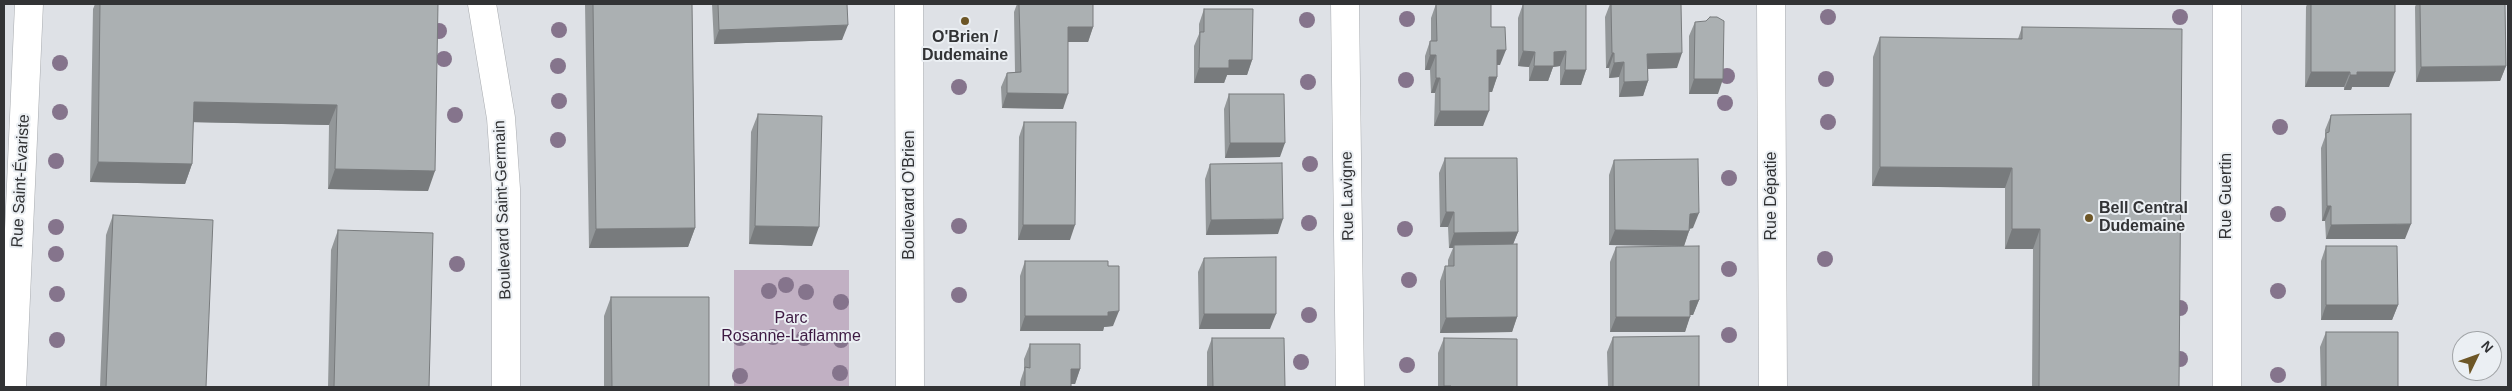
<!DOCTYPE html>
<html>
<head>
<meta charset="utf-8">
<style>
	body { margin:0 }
	#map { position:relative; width:2512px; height:391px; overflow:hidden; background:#dee1e6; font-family:Arial,sans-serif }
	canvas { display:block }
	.frame { position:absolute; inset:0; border:5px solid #323335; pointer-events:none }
	.north { position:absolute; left:2452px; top:331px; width:50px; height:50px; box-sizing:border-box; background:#ebeff3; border:1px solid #a1a4a7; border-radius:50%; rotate:48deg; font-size:14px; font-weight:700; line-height:20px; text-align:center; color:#323335 }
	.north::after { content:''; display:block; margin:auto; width:18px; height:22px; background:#6d5626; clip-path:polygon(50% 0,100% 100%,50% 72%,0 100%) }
</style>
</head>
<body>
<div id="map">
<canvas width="2512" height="391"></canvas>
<div class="frame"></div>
<div class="north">N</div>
</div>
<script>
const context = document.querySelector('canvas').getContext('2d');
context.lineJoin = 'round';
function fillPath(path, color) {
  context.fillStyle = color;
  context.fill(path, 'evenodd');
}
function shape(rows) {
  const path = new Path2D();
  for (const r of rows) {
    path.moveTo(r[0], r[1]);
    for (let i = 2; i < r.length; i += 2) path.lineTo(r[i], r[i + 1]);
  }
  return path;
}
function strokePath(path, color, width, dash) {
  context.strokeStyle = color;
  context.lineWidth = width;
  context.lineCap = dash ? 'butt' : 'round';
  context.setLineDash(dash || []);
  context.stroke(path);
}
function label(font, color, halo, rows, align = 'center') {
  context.font = font + ' Arial,sans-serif';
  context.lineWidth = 4;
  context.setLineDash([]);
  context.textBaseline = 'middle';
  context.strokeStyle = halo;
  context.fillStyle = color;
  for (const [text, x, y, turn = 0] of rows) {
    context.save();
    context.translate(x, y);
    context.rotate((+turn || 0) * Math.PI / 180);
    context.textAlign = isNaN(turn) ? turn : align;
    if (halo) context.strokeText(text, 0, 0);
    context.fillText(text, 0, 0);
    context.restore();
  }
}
fillPath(shape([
	[734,270,849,270,849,387,734,387]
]), '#c1b0c3');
const minor = shape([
	[482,4,501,118,506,189,506,387],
	[1345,4,1350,387],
	[1771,4,1773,387],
	[12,387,29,4],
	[2227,387,2227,4]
]);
const tertiary = shape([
	[909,4,910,387]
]);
strokePath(minor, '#a9acb0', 29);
strokePath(tertiary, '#a9acb0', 29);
strokePath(minor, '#fff', 28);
strokePath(tertiary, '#fff', 28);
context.fillStyle = '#85748c';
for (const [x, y] of [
	[1828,17],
	[2180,17],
	[1407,19],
	[1307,20],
	[559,30],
	[439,31],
	[444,59],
	[60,63],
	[558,66],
	[1727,76],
	[1826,79],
	[1406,80],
	[1308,82],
	[959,87],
	[559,101],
	[1725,103],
	[60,112],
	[455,115],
	[1828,122],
	[2280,127],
	[558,140],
	[56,161],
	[1310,164],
	[1729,178],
	[2278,214],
	[1309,223],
	[959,226],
	[56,227],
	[1405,229],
	[56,254],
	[1825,259],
	[457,264],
	[1729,269],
	[1409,280],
	[786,285],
	[769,291],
	[2278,291],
	[806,292],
	[57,294],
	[959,295],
	[841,302],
	[2180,308],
	[1309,315],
	[1729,335],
	[773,337],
	[740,338],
	[804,338],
	[57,340],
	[841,340],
	[2180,359],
	[1301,362],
	[1407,365],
	[840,373],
	[2278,375],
	[740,376]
]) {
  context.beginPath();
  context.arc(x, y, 8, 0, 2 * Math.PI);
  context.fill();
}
fillPath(shape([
	[95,4,438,4,428,191,328,189,329,125,193,122,192,164,185,184,90,182,93,9],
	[585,4,692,4,695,228,688,247,589,248],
	[712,4,847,4,842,40,714,44],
	[1017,4,1093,4,1093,27,1088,42,1068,42,1063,109,1002,108,1001,87,1007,73,1015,72,1014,12],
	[1436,4,1491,27,1500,65,1497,65,1497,77,1492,92,1489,92,1483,126,1434,126,1435,93,1431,93,1430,70,1425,70,1425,56,1430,41,1431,41,1431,18],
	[1523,4,1586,70,1581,85,1560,85,1560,66,1553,67,1548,81,1529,81,1529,67,1518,66,1518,18],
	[1610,4,1681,4,1677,68,1648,69,1648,81,1643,96,1619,97,1619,77,1609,78,1609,68,1606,68,1605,17],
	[2307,4,2395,4,2389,87,2352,87,2351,90,2344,90,2344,87,2305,87,2306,7],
	[2416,4,2505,4,2506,66,2500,81,2416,82,2415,7],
	[1204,9,1252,60,1247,75,1227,75,1224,83,1194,83,1194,46,1199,34,1199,24],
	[1695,22,1718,94,1689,94,1689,36],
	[2022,27,2179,387,2032,387,2033,249,2005,249,2005,188,1872,186,1873,57,1880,37,2018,39],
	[1229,94,1280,157,1225,158,1224,109],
	[758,114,812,246,749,244,751,132],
	[2331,115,2405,239,2326,239,2325,221,2322,221,2321,148,2325,137,2325,130],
	[1024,122,1070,240,1018,240,1019,137],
	[1445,158,1518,232,1513,244,1517,317,1512,332,1440,333,1440,281,1445,266,1448,266,1448,260,1453,248,1449,248,1448,227,1440,227,1439,173],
	[1614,160,1693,228,1690,229,1689,231,1684,246,1609,245,1609,175],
	[1210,164,1278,234,1206,235,1205,179],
	[113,215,206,387,100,387,106,235],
	[338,230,429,387,328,387,331,250],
	[2326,246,2398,305,2392,320,2321,320,2321,261],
	[1616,247,1699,300,1693,315,1690,315,1685,332,1610,332,1610,262],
	[1204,258,1270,329,1199,329,1198,272],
	[1025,261,1113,326,1104,327,1103,331,1020,331,1020,276],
	[611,297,709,387,604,387,604,316],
	[2326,332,2398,387,2321,387,2320,347],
	[1613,337,1699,387,1608,387,1607,352],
	[1212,338,1285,387,1207,387,1207,352],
	[1444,338,1517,387,1438,387,1438,353],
	[1030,344,1080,369,1075,384,1071,384,1071,387,1020,387,1020,382,1024,370,1024,359]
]), '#939799');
fillPath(shape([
	[848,25,842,40,714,44,719,30],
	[1068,27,1093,27,1088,42,1063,42],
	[1497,50,1506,50,1500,65,1492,65],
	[1523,51,1535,52,1529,67,1518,66],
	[1566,51,1560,66,1553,67,1548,81,1529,81,1534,66,1554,52],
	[1612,53,1614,53,1609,68,1606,68],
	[1682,53,1677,68,1642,69,1647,54],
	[1430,55,1436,55,1430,70,1425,70],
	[1229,60,1252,60,1247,75,1227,75,1224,83,1194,83,1199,68],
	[1624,62,1619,77,1609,78,1614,63],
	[2506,66,2500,81,2416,82,2421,67],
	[1565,70,1586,70,1581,85,1560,85],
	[2311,72,2350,72,2344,87,2305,87],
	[2357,72,2395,72,2389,87,2352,87,2351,90,2344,90,2350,75],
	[1489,77,1497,77,1492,92,1483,92],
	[1436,78,1440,78,1435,93,1431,93],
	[1694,79,1723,79,1718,94,1689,94],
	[1648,81,1643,96,1619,97,1624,82],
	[1007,93,1068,94,1063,109,1002,108],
	[194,102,337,105,329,125,186,122],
	[1440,111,1489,111,1483,126,1434,126],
	[1230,143,1285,143,1280,157,1225,158],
	[98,162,192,164,185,184,90,182],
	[1880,167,2012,168,2005,188,1872,186],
	[335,169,435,171,428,191,328,189],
	[2327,206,2331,206,2325,221,2322,221],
	[1446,212,1454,212,1448,227,1440,227],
	[1699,213,1693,228,1684,229,1690,214],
	[1283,219,1278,234,1206,235,1211,220],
	[2411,224,2405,239,2326,239,2331,225],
	[1023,225,1075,225,1070,240,1018,240],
	[755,226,819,227,812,246,749,244],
	[695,228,688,247,589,248,596,229],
	[2012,229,2040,229,2033,249,2005,249],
	[1615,230,1689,231,1684,246,1609,245],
	[1518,232,1512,247,1454,245,1453,248,1449,248,1454,233],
	[1699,300,1693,315,1685,315,1690,301],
	[2326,305,2398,305,2392,320,2321,320],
	[1119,311,1113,326,1104,327,1103,331,1020,331,1025,316],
	[1204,314,1276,314,1270,329,1199,329],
	[1517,317,1512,332,1440,333,1446,318],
	[1616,317,1690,317,1685,332,1610,332],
	[1071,369,1080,369,1075,384,1066,384],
	[1444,386,1451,386,1451,387,1443,387]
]), '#787b7d');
const building = shape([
	[100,4,438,4,435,171,335,169,337,105,194,102,192,164,98,162,100,4],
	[593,4,692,4,695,228,596,229,593,4],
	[718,4,847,4,848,25,719,30,718,4],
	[1019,4,1093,4,1093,27,1068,27,1068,94,1007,93,1007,73,1021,72,1019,4],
	[1436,4,1491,4,1491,27,1505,27,1506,50,1497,50,1497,77,1489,77,1489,111,1440,111,1440,78,1436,78,1436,55,1430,55,1430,41,1437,41,1436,4],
	[1523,4,1586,4,1586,70,1565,70,1566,51,1554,52,1554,66,1534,66,1535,52,1523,51,1523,4],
	[1611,4,1681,4,1682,53,1647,54,1648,81,1624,82,1624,62,1614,63,1614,53,1612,53,1611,4],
	[2311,4,2395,4,2395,72,2357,72,2357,75,2350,75,2350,72,2311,72,2311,4],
	[2420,4,2505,4,2506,66,2421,67,2420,4],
	[1204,9,1253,9,1252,60,1229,60,1229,68,1199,68,1200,32,1204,32,1204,9],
	[1710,17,1717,17,1724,21,1723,79,1694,79,1695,22,1706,21,1710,17],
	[2022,27,2182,29,2179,387,2039,387,2040,229,2012,229,2012,168,1880,167,1880,37,2022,39,2022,27],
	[1229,94,1284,94,1285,143,1230,143,1229,94],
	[758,114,822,116,819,227,755,226,758,114],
	[2411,114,2411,224,2331,225,2331,206,2327,206,2326,133,2329,132,2331,115,2411,114],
	[1024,122,1076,122,1075,225,1023,225,1024,122],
	[1445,158,1517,158,1518,232,1454,233,1454,212,1446,212,1445,158],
	[1698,159,1699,213,1690,214,1689,231,1615,230,1614,160,1698,159],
	[1282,163,1283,219,1211,220,1210,164,1282,163],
	[113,215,213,220,206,387,106,387,113,215],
	[338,230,433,233,429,387,334,387,338,230],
	[1517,244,1517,317,1446,318,1445,266,1454,266,1454,245,1517,244],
	[1699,246,1699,300,1690,301,1690,317,1616,317,1616,247,1699,246],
	[2326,246,2397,246,2398,305,2326,305,2326,246],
	[1276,257,1276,314,1204,314,1204,258,1276,257],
	[1025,261,1108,261,1108,266,1119,266,1119,311,1108,312,1108,316,1025,316,1025,261],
	[611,297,709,297,709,387,612,387,611,297],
	[2326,332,2398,332,2398,387,2326,387,2326,332],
	[1699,336,1699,387,1613,387,1613,337,1699,336],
	[1212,338,1284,338,1285,387,1213,387,1212,338],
	[1444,338,1517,339,1517,387,1451,387,1451,386,1444,386,1444,338],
	[1030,344,1080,344,1080,369,1071,369,1071,387,1025,387,1025,367,1030,368,1030,344]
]);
fillPath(building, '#abb0b2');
strokePath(building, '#787b7d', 1);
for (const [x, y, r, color] of [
	[965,21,5,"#6d5626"],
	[2089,218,5,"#6d5626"]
]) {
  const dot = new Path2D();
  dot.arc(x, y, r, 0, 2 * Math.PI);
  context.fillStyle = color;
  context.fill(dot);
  strokePath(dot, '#ebeff3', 2);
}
label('bold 16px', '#323335', '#ebeff3', [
	["O'Brien /",965,38],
	["Dudemaine",965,56],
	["Bell Central",2099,209,"left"],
	["Dudemaine",2099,227,"left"]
]);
label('16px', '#323335', '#ebeff3', [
	["Rue Saint-Évariste",21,181,-87],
	["Boulevard O'Brien",910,195,-90],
	["Rue Lavigne",1348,196,-91],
	["Rue Dépatie",1772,196,-90],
	["Rue Guertin",2227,196,-90],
	["Boulevard Saint-Germain",503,210,-92]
]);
label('16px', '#3d1a42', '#ebeff3', [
	["Parc",791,319],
	["Rosanne-Laflamme",791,337]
]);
</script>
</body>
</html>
